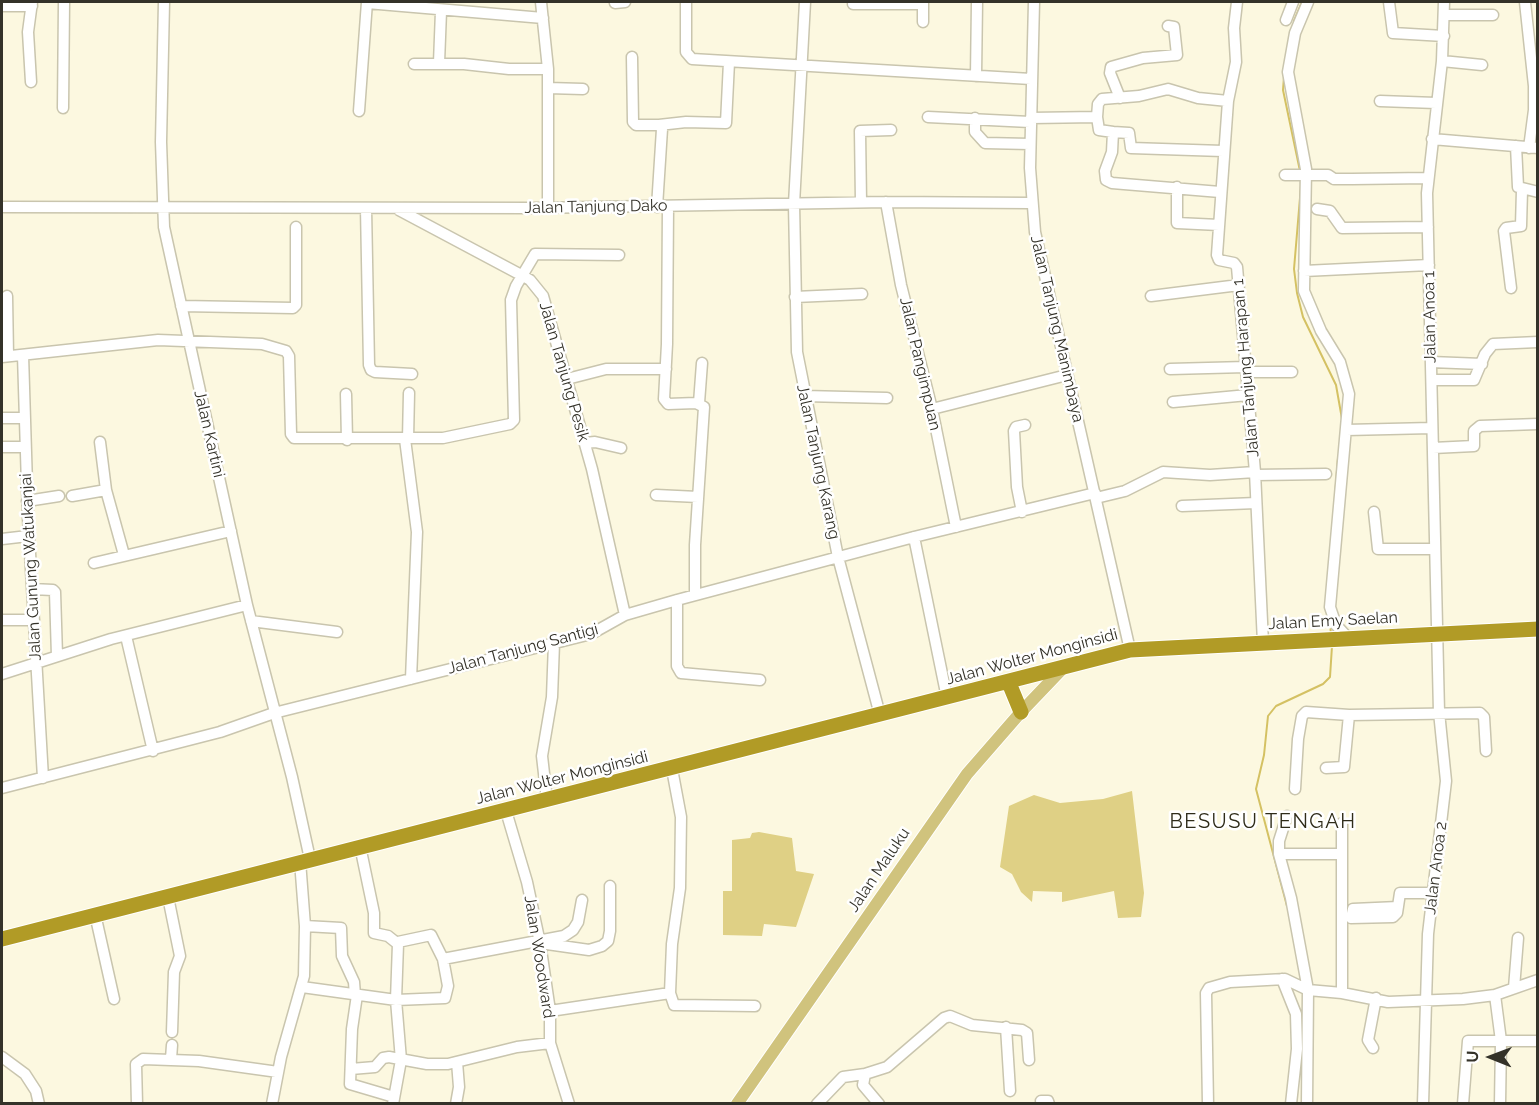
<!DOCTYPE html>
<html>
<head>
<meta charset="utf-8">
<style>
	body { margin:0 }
	#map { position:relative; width:1539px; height:1105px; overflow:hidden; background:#fcf8e0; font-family:Raleway,sans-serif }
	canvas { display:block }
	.frame { position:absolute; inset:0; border:3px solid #343229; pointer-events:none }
	.north { position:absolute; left:1461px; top:1027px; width:60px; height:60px; -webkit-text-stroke:4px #fff; paint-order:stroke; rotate:271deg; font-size:16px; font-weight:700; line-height:24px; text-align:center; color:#343229 }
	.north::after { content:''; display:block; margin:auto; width:21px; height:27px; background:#343229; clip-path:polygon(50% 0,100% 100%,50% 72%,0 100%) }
</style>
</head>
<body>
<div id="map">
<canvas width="1539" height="1105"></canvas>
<div class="frame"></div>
<div class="north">U</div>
</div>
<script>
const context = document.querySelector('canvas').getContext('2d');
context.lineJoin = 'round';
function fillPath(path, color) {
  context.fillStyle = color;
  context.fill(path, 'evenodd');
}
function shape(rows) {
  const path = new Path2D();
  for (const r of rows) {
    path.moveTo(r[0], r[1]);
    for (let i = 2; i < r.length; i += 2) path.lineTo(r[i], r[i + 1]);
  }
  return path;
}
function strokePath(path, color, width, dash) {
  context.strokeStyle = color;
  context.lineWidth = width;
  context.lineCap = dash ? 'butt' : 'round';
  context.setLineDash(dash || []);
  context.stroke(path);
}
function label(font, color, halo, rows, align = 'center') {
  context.font = font + ' Raleway,sans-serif';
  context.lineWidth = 5;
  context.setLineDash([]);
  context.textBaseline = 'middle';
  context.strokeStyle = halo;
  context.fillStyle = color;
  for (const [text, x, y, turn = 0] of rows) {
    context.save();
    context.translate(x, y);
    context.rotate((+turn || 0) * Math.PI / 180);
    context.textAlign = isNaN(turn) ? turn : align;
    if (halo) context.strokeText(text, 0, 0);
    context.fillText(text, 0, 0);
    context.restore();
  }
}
fillPath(shape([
	[1132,791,1144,893,1141,917,1118,918,1114,891,1062,902,1062,892,1033,891,1032,902,1021,892,1012,874,1000,867,1009,806,1034,795,1060,803,1103,799],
	[759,832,792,838,796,871,814,874,796,927,764,924,762,936,723,935,723,891,732,891,732,840,750,838,752,833]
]), '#dfd085');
strokePath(shape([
	[1294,21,1302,2],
	[1284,77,1283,90,1300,171],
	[1301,186,1294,269,1297,293,1303,317,1336,385,1342,419],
	[1333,521,1338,458],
	[1330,622,1331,635],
	[1287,906,1256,789,1264,755,1268,716,1276,706,1323,684,1330,677,1332,646]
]), '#d4c163', 2);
const minor = shape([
	[164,2,161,142,164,227,247,605,292,777,310,859],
	[541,2,548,69,548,208],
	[686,2,686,52,692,59,1031,79],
	[805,2,794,204,797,352,838,557,880,715],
	[1034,2,1030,168,1035,232,1130,650],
	[1237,2,1234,28,1236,62,1228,101,1217,255,1219,260,1234,263,1237,267,1255,472,1263,643],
	[1308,2,1295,33,1288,72,1306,169,1304,291,1321,331,1340,362,1349,394,1330,607,1336,625,1349,639],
	[1389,2,1393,33,1444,36],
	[1525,2,1534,86,1534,110,1529,148],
	[367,3,543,18],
	[615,3,625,2],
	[853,4,923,4],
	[2,6,32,6],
	[1445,15,1493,15],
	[1286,20,1293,2],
	[923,22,923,2],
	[632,57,633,122,636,125,659,125,662,129,657,207],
	[1442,61,1482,65],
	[439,63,441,11],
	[414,64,464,64,509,69,548,69],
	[976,76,977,2],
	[31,82,28,32,32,2],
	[548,88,583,89],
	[1120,98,1110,73,1111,67,1143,58,1177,55,1174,27,1168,26],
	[1380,101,1436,103],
	[63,108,64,2],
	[359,111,367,2],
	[928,117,1030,122],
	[1097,117,1099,130,1113,132],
	[975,118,975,132,985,143,1030,144],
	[1031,118,1097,117,1098,104,1102,99,1139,96,1168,89,1198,98,1228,101],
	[659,125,686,122,726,123,729,62],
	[1432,139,1538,148],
	[1516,146,1518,187,1538,192],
	[1285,175,1328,175,1334,179,1352,179,1428,178],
	[1177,187,1177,223,1219,225],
	[1220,192,1112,183,1106,180,1105,171,1112,152,1113,132,1129,133,1131,148,1223,151],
	[861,202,860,131,891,130],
	[886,202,901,285,932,409,956,527],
	[2,207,533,208,886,202,1030,203],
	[668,207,667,344,664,399,668,404,696,403,704,407,695,545,695,595],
	[366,208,369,365,371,370,375,372,412,374],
	[1317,209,1330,211,1342,228,1428,227],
	[399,210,523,276,530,280,543,296,592,469,625,615],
	[1304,271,1429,265],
	[1511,288,1504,231,1506,228,1521,226,1522,190],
	[7,296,8,356],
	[1151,296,1239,285],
	[795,297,862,294],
	[181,306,293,308,296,305,296,227],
	[23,355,28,518,43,778],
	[2,357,158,340,262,344,286,351,289,356,291,434,294,438,443,438,510,424,514,420,511,300,516,286,535,254,619,255],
	[1431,362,1482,364],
	[1170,369,1246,367],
	[1247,372,1292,372],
	[567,379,606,369,666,369],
	[1432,380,1474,380,1485,354,1493,344,1538,342],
	[346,394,347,440],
	[804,396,887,398],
	[1173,402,1248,395],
	[699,403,702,363],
	[932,409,1067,375],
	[2,418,24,418],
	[1346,430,1432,428],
	[405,439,417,532,411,679],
	[408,439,409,393],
	[100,442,106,490,124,555],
	[585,443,595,442,621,448],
	[2,447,25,447],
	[1433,448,1474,446,1474,431,1480,426,1538,424],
	[1255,475,1326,474],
	[656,495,698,497],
	[72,496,106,490],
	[1096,498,1125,491,1163,472,1210,475,1255,472],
	[27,501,59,496],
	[1182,506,1256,503],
	[1022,512,1017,487,1014,431,1016,427,1025,425],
	[1374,512,1378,549,1435,549],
	[914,537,947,698],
	[2,539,28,536],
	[94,563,231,531],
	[32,589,53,590,55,592,57,656],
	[677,600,677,666,681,673,760,680],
	[2,620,34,620],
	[251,621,337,632],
	[126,636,153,751],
	[2,674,111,639,247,605],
	[1326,768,1344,767,1349,715],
	[2,788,220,732,274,713,591,634,625,615,677,600,914,537,1095,493],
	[1295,789,1298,739,1302,716,1306,712,1349,715,1480,713,1484,717,1486,751],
	[547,800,542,756,552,697,554,643],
	[506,811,527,882,540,943,550,1011,550,1043,569,1104],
	[1287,816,1279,841,1279,854,1291,898,1308,990,1307,1104],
	[1342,823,1342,993,1388,1002,1463,999,1495,995,1538,980],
	[360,846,374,913,374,933,388,936,398,944,396,1000,401,1060,393,1104],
	[1279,854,1340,854],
	[168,897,180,956,174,972,172,1032],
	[1398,907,1353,909,1351,918,1393,917,1397,913,1400,893,1432,893],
	[95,914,114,999],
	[305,926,341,928,342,956,354,982,355,995],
	[398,942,431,935,443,959],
	[540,943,589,950,602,946,608,941,610,931,610,886],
	[1282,979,1296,1014,1297,1049,1291,1104],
	[302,987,396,1000,445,998,448,986,443,959,564,936,573,930,578,922,582,900],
	[1514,988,1518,938],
	[670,993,674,1005,755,1006],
	[357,995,352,1029,350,1084,394,1097],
	[1495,995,1501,1041,1500,1104],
	[550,1011,670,993,672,944,680,888,681,817,672,769],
	[1006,1027,1010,1091],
	[1373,1048,1368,1040,1376,998],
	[2,1057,25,1074,36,1091,39,1104],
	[171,1059,172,1045],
	[351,1069,375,1067,383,1058,389,1057,427,1064,448,1064,517,1047,550,1043],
	[865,1074,887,1067,944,1018,950,1016,972,1025,1022,1030,1027,1033,1029,1060],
	[1041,1101,1048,1101,1049,1104],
	[137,1104,136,1064,143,1059,199,1061,278,1072],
	[272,1104,281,1057,304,976,305,926,300,861],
	[456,1104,459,1087,457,1062],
	[817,1104,843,1077,865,1074,863,1085,879,1104],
	[1208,1104,1206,993,1209,988,1230,982,1285,979,1308,990,1342,993],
	[1423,1104,1428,934,1446,781,1439,712,1427,193,1442,61,1444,2],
	[1463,1104,1468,1041,1538,1041]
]);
const major = shape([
	[737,1104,967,774,1021,712,1063,668]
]);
const highway = shape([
	[1009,683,1021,712],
	[2,939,1130,650,1538,629]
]);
strokePath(minor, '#c9c5ae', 13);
strokePath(major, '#fff', 14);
strokePath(highway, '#fff', 17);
strokePath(minor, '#fff', 10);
strokePath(major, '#d0c37d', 12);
strokePath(highway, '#b19b26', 15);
label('16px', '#343229', '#fff', [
	["Jalan Tanjung Dako",596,207,-1],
	["Jalan Anoa 1",1430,317,-91],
	["Jalan Tanjung Manimbaya",1057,329,77],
	["Jalan Pangimpuan",920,364,77],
	["Jalan Tanjung Harapan 1",1246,368,-95],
	["Jalan Tanjung Pesik",564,372,74],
	["Jalan Kartini",209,434,77],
	["Jalan Tanjung Karang",818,462,78],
	["Jalan Gunung Watukanjai",31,567,-93],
	["Jalan Emy Saelan",1333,621,-3],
	["Jalan Tanjung Santigi",523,649,-15],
	["Jalan Wolter Monginsidi",1032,657,-15],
	["Jalan Wolter Monginsidi",562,778,-14],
	["Jalan Anoa 2",1436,868,-83],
	["Jalan Maluku",879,870,-56],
	["Jalan Woodward",539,957,81]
]);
context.letterSpacing = '1.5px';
label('20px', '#2f2c19', '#fff', [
	["BESUSU TENGAH",1263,822]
]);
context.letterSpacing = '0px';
</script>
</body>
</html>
